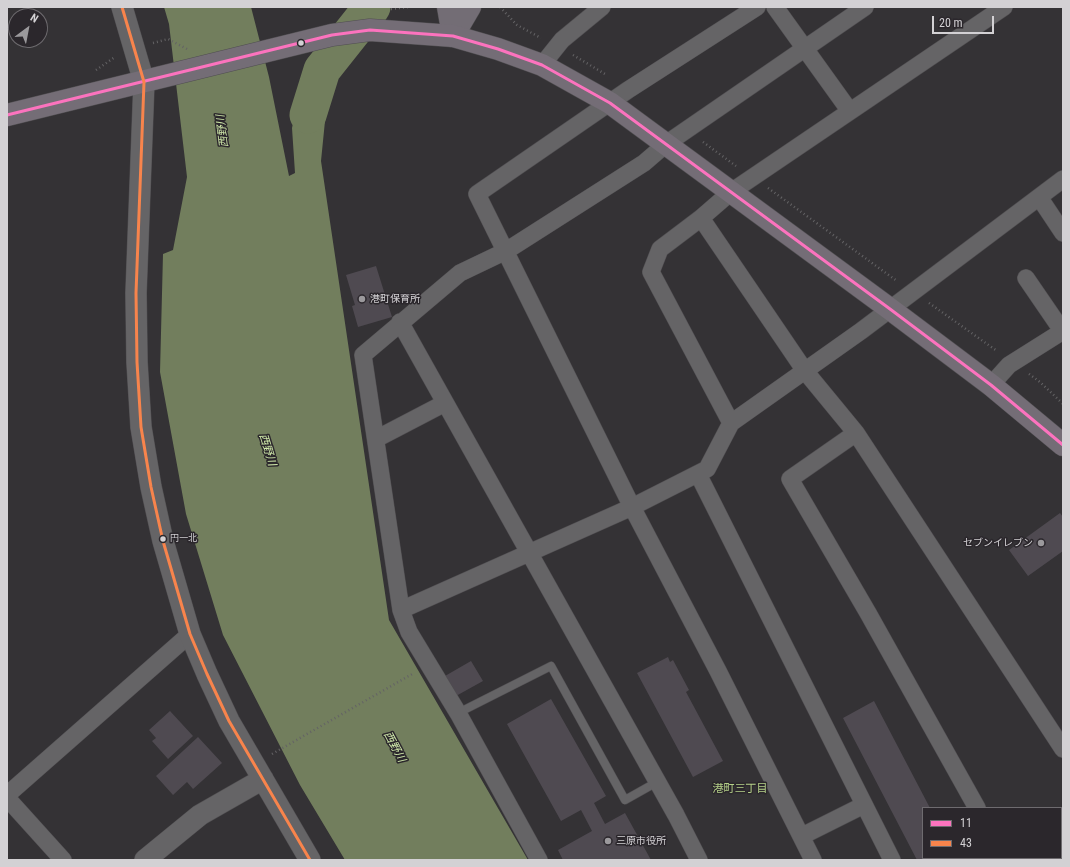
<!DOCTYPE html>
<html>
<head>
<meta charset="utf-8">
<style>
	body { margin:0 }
	#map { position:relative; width:1070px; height:867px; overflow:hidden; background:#343235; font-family:"Roboto Condensed",sans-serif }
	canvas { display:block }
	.frame { position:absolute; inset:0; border:8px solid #d3d1d4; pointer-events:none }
	.legend { position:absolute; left:922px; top:807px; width:140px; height:52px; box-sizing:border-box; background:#2b272c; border:1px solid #6e6b6f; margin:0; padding:5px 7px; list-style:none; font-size:12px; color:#d3d1d4 }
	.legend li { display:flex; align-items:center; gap:8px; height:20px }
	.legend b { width:20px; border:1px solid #6e6b6f }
	.north { position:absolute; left:8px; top:8px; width:40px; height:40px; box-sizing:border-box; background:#2b272c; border:1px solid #6e6b6f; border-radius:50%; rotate:32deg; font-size:11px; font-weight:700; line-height:16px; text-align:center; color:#d3d1d4 }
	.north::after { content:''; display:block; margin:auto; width:14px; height:18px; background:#9b999c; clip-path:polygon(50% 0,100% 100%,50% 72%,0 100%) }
	.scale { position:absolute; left:932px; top:16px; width:62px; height:18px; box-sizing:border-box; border:2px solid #d3d1d4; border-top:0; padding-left:5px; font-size:12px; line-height:14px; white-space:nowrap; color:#d3d1d4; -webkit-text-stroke:3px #2b272c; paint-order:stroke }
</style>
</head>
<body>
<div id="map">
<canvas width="1070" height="867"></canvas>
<div class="frame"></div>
<ul class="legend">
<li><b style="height:5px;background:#fc73be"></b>11</li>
<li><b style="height:5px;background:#f8844c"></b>43</li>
</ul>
<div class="north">N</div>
<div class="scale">20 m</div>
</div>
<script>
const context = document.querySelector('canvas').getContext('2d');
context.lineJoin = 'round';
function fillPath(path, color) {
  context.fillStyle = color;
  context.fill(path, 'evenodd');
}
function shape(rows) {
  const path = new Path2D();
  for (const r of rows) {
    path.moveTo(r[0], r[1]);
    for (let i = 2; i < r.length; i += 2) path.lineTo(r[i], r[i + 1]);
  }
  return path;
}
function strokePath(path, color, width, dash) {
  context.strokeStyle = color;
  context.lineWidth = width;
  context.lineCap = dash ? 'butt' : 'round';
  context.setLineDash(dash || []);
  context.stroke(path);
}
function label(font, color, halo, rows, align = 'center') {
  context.font = font + ' "Roboto Condensed","Noto Sans JP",sans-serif';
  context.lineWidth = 3;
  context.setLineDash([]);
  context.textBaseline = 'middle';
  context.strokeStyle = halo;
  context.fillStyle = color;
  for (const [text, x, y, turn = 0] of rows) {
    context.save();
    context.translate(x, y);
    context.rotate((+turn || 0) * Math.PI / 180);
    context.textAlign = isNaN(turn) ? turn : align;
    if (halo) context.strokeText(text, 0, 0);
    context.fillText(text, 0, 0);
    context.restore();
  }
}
fillPath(shape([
	[164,7,251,7,269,77,289,176,295,173,292,128,305,68,339,68,327,101,321,161,389,620,528,860,345,860,300,785,223,635,186,514,160,372,163,254,173,250,187,177,169,24]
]), '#727e5d');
strokePath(shape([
	[308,115,322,70,372,7]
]), '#727e5d', 37);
fillPath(shape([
	[376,266,392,317,358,327,352,306,355,305,346,275],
	[1060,513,1063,517,1063,551,1028,576,1009,550],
	[668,657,670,662,673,660,689,690,686,692,723,761,693,777,637,673],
	[471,661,483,681,456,696,445,676],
	[551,699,606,796,594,803,605,824,625,813,651,860,563,860,558,850,592,831,581,810,561,821,507,724],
	[874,701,930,808,923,808,923,858,956,858,957,860,917,860,843,718],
	[170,711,193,736,168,759,152,741,156,738,149,730],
	[198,737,222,763,193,789,187,782,173,795,156,776],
	[964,858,987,858,988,860,960,860]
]), '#4f4a51');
const service = shape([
	[458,713,551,666,625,800,657,782]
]);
const minor = shape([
	[757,7,628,90,477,194,632,507,718,671,813,860],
	[775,7,849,110],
	[542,65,562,40,602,7],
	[1039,197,1063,233],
	[701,218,805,371,856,433,1063,749],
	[1026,278,1063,332],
	[400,322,676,815,699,860],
	[991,385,1009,365,1063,331],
	[731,423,861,331,1063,179],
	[856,433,790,479,868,613,977,808],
	[376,439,445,403],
	[698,474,892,860],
	[401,610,632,507,707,469,731,423,651,272,660,249,701,218,731,192,1004,7],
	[7,795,190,634],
	[7,798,63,860],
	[802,836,864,805],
	[1005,858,1006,860],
	[539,860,458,713,409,632,401,610,363,355,460,273,506,251,644,163,666,144,865,7]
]);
const tertiary = shape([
	[122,7,144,82,136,293,137,362,141,427,151,487,163,541,190,634,207,674,229,721,310,860],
	[1061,836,1063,835],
	[145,860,200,815,263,779],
	[1030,860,1033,858]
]);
const primary = shape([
	[448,7,453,36],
	[453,36,470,7]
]);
const trunk = shape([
	[7,115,332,35,370,30,453,36,498,49,542,65,610,103,890,309,991,385,1063,445]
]);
strokePath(service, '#504e51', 9);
strokePath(minor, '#504e51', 18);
strokePath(tertiary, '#504e51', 22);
strokePath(primary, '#504e51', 23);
strokePath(trunk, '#504e51', 23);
strokePath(shape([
	[500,7,517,25,541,38],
	[391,9,409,7],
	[153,43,168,39,187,49],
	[573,55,605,74],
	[96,70,115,57],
	[703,142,736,166],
	[768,188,897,281],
	[929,303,997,351],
	[1029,374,1040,382,1063,404],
	[272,754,414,673]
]), '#646365', 2.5, [1, 3]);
strokePath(service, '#656466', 8);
strokePath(minor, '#656466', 17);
strokePath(tertiary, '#656466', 21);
strokePath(primary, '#736d75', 22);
strokePath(trunk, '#746d76', 22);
strokePath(shape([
	[7,115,332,35,370,30,453,36,498,49,542,65,610,103,890,309,991,385,1063,445]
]), '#fc73be', 3);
strokePath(shape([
	[122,7,144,82,136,293,137,362,141,427,151,487,163,541,190,634,207,674,229,721,310,860]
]), '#f8844c', 3);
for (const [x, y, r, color] of [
	[301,43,3.5,"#d3d1d4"],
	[362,299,4,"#9b999c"],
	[163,539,3.5,"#d3d1d4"],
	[1041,543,4,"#9b999c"],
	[608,841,4,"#9b999c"]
]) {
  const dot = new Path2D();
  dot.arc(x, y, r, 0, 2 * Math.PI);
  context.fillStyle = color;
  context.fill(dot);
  strokePath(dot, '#2b272c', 1.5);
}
label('9px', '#d3d1d4', '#2b272c', [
	["円一北",170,539]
], 'left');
label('10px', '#d3d1d4', '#2b272c', [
	["港町保育所",370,299],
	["セブンイレブン",1033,543,"right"],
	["三原市役所",616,841]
], 'left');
label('italic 11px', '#d0e9aa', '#2b272c', [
	["西野川",223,131,-97],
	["西野川",267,450,73],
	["西野川",394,747,62]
]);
label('11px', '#b5d189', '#2b272c', [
	["港町三丁目",740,789]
]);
</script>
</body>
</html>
